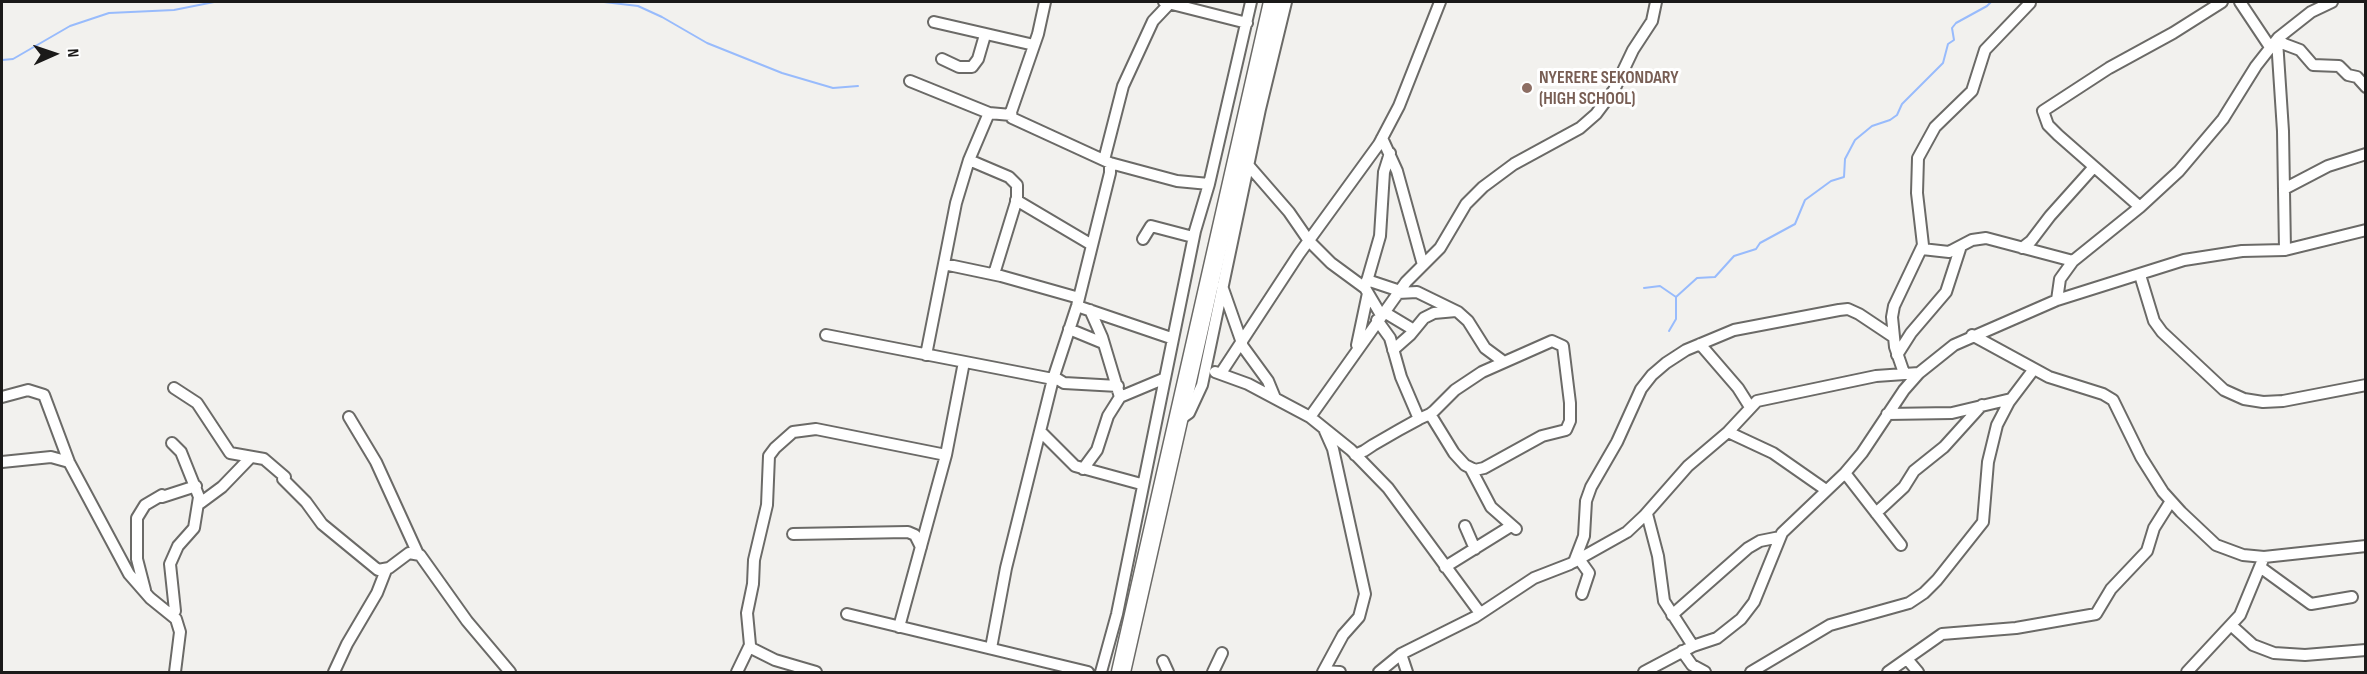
<!DOCTYPE html>
<html>
<head>
<meta charset="utf-8">
<style>
	body { margin:0 }
	#map { position:relative; width:2367px; height:674px; overflow:hidden; background:#f2f1ee; font-family:"Sofia Sans Condensed",sans-serif }
	canvas { display:block }
	.frame { position:absolute; inset:0; border:3px solid #1b1a19; pointer-events:none }
	.north { position:absolute; left:24px; top:24px; width:60px; height:60px; -webkit-text-stroke:4px #fff; paint-order:stroke; rotate:87deg; font-size:16px; font-weight:700; line-height:24px; text-align:center; color:#1b1a19 }
	.north::after { content:''; display:block; margin:auto; width:21px; height:27px; background:#1b1a19; clip-path:polygon(50% 0,100% 100%,50% 72%,0 100%) }
</style>
</head>
<body>
<div id="map">
<canvas width="2367" height="674"></canvas>
<div class="frame"></div>
<div class="north">N</div>
</div>
<script>
const context = document.querySelector('canvas').getContext('2d');
context.lineJoin = 'round';
function shape(rows) {
  const path = new Path2D();
  for (const r of rows) {
    path.moveTo(r[0], r[1]);
    for (let i = 2; i < r.length; i += 2) path.lineTo(r[i], r[i + 1]);
  }
  return path;
}
function strokePath(path, color, width, dash) {
  context.strokeStyle = color;
  context.lineWidth = width;
  context.lineCap = dash ? 'butt' : 'round';
  context.setLineDash(dash || []);
  context.stroke(path);
}
function label(font, color, halo, rows, align = 'center') {
  context.font = font + ' "Sofia Sans Condensed",sans-serif';
  context.lineWidth = 6;
  context.setLineDash([]);
  context.textBaseline = 'middle';
  context.strokeStyle = halo;
  context.fillStyle = color;
  for (const [text, x, y, turn = 0] of rows) {
    context.save();
    context.translate(x, y);
    context.rotate((+turn || 0) * Math.PI / 180);
    context.textAlign = isNaN(turn) ? turn : align;
    if (halo) context.strokeText(text, 0, 0);
    context.fillText(text, 0, 0);
    context.restore();
  }
}
strokePath(shape([
	[604,2,638,6,662,17,707,43,782,73,833,88,858,86],
	[2,60,13,59,70,26,109,13,174,10,214,2],
	[1644,288,1660,286,1676,297,1676,319,1669,331],
	[1676,297,1697,278,1715,277,1734,256,1756,249,1760,243,1795,224,1805,200,1831,181,1844,177,1845,159,1855,140,1872,126,1890,120,1897,115,1902,104,1943,63,1948,44,1954,40,1952,28,1956,23,1987,6,1991,2]
]), '#98bbfc', 2);
const street = shape([
	[1045,2,1038,34,1011,112,1012,118,1110,163,1177,181,1209,184],
	[1164,2,1247,23],
	[2240,2,2270,47],
	[934,22,1034,45],
	[2278,38,2284,44,2300,50,2313,65,2339,66,2348,75,2357,77,2366,87],
	[2277,40,2283,131,2285,250],
	[942,59,959,67,972,67,978,59,985,35],
	[910,81,989,113,1011,115],
	[1382,138,1397,171,1423,265],
	[969,160,1009,177,1017,185,1017,199,994,274],
	[1104,160,1123,86,1153,21,1171,2],
	[1249,166,1289,212,1309,241,1331,263,1365,288,1381,315],
	[2284,189,2328,166,2366,154],
	[1016,200,1092,245],
	[2140,207,2058,135,2048,125,2043,111,2109,68,2173,33,2222,2],
	[1143,239,1151,226,1193,237],
	[2022,248,2031,241,2050,216,2093,168],
	[1922,249,1949,252,1972,240,1986,238,2073,261],
	[944,264,1001,276,1079,298],
	[2140,275,2154,321,2162,332,2224,390,2244,399,2263,402,2283,401,2366,385],
	[1367,280,1400,291],
	[1222,286,1242,343],
	[1365,288,1380,236,1384,172,1390,153],
	[1398,293,1417,292,1458,312,1468,321,1485,348,1504,362],
	[2057,300,2060,279,2073,261,2140,207,2179,171,2223,119,2256,66,2278,38,2311,12,2332,2],
	[1077,306,1171,338],
	[1090,310,1102,337,1120,397],
	[1384,312,1414,330],
	[1377,320,1390,338,1401,377,1419,419],
	[1069,329,1103,343],
	[826,335,1053,379],
	[1972,335,2049,377,2103,394,2113,400,2141,457,2163,492,2181,512,2216,545,2243,555,2264,557,2366,546],
	[1241,344,1268,381,1275,398],
	[1700,344,1738,388,1750,407],
	[1357,345,1368,293],
	[1393,350,1410,335,1424,318,1434,313,1456,311],
	[926,355,956,203,969,160,989,113],
	[1897,355,1911,333,1946,292,1960,249],
	[1215,372,1248,384,1310,417,1351,450,1388,488,1480,613],
	[1221,373,1299,254,1379,144,1399,106,1440,2],
	[1904,373,1895,347,1892,317,1894,306,1923,245,1917,193,1918,158,1935,127,1972,91,1985,50,2030,3],
	[1054,377,1064,383,1118,386],
	[174,388,197,403,230,453,264,459,285,477],
	[2,397,28,390,44,395,69,462,129,574,150,598,176,619,180,632,175,672],
	[1887,414,1952,413,2011,399],
	[349,417,376,462,418,554],
	[1310,417,1406,282,1440,248,1466,204,1483,187,1514,164,1580,128,1596,114,1614,90,1633,50,1652,21,1656,2],
	[1179,420,1189,413,1202,385,1260,109,1286,2],
	[1040,431,1075,466,1141,484],
	[1728,432,1773,453,1826,490],
	[172,443,181,452,199,497,194,528,178,546,170,564,175,611],
	[1355,455,1364,451,1373,445,1399,430,1419,419,1430,414,1434,411,1455,390,1482,372,1552,341,1563,346,1570,403,1570,421,1566,430,1542,436,1484,468,1475,470,1465,465,1454,453,1430,414],
	[2,462,51,457,69,462],
	[1083,469,1097,450,1108,416,1120,397,1163,379],
	[1471,469,1491,507,1516,529],
	[1845,473,1901,545],
	[283,479,306,502,322,524,378,570,389,568,409,553,420,555,467,621,510,672],
	[162,497,196,486],
	[199,504,222,487,251,457],
	[1876,513,1904,487,1914,471,1944,447,1982,405],
	[1647,514,1658,556,1664,601,1693,646],
	[1465,526,1475,549],
	[793,534,908,532,915,535,921,547],
	[1579,559,1589,573,1582,594],
	[1574,562,1584,536,1586,501,1591,487,1617,442,1641,389,1652,375,1666,363,1686,350,1734,330,1839,310,1848,309,1859,314,1892,336],
	[1445,567,1511,526],
	[2260,567,2311,604,2352,597],
	[145,590,137,559,137,518,145,505,162,495],
	[847,614,1088,672],
	[1672,615,1748,548,1760,541,1780,537],
	[2232,626,2253,645,2274,653,2305,655,2366,650],
	[899,627,946,455,964,362],
	[749,647,775,660,816,672],
	[991,648,1006,568,1053,379,1077,306,1110,173,1110,163],
	[1682,651,1692,665,1705,672],
	[1401,654,1407,672],
	[1907,659,1918,672],
	[1163,661,1168,672],
	[1324,671,1340,672],
	[334,672,347,644,377,593,386,570],
	[737,672,750,645,747,613,753,584,754,560,767,505,769,456,775,448,793,432,816,429,946,455],
	[1101,672,1117,614,1195,231,1209,184,1251,2],
	[1213,672,1222,653],
	[1323,672,1343,635,1359,617,1365,594,1333,449,1325,431],
	[1379,672,1401,654,1475,617,1534,578,1570,564,1627,532,1644,516,1688,466,1728,432,1757,401,1876,376,1919,373],
	[1644,672,1693,646,1717,638,1741,619,1754,602,1782,533,1845,473,1862,453,1904,390,1919,373,1954,345,2057,300,2184,260,2242,251,2285,250,2366,230],
	[1751,672,1830,625,1909,603,1924,593,1937,580,1983,522,1988,462,1997,425,2009,402,2034,369],
	[1888,672,1942,634,2016,628,2096,614,2111,589,2147,551,2154,528,2171,501],
	[2187,672,2240,615,2264,557]
]);
const highway = shape([
	[1121,672,1273,2]
]);
strokePath(street, '#6b6a67', 14);
strokePath(highway, '#6b6a67', 21);
strokePath(street, '#fff', 10);
strokePath(highway, '#fff', 18);
for (const [x, y, r, color] of [
	[1527,88,6,"#8d6e63"]
]) {
  const dot = new Path2D();
  dot.arc(x, y, r, 0, 2 * Math.PI);
  context.fillStyle = color;
  context.fill(dot);
  strokePath(dot, '#fff', 2);
}
label('bold 18px', '#785e54', '#fff', [
	["NYERERE SEKONDARY",1539,78],
	["(HIGH SCHOOL)",1539,99]
], 'left');
</script>
</body>
</html>
